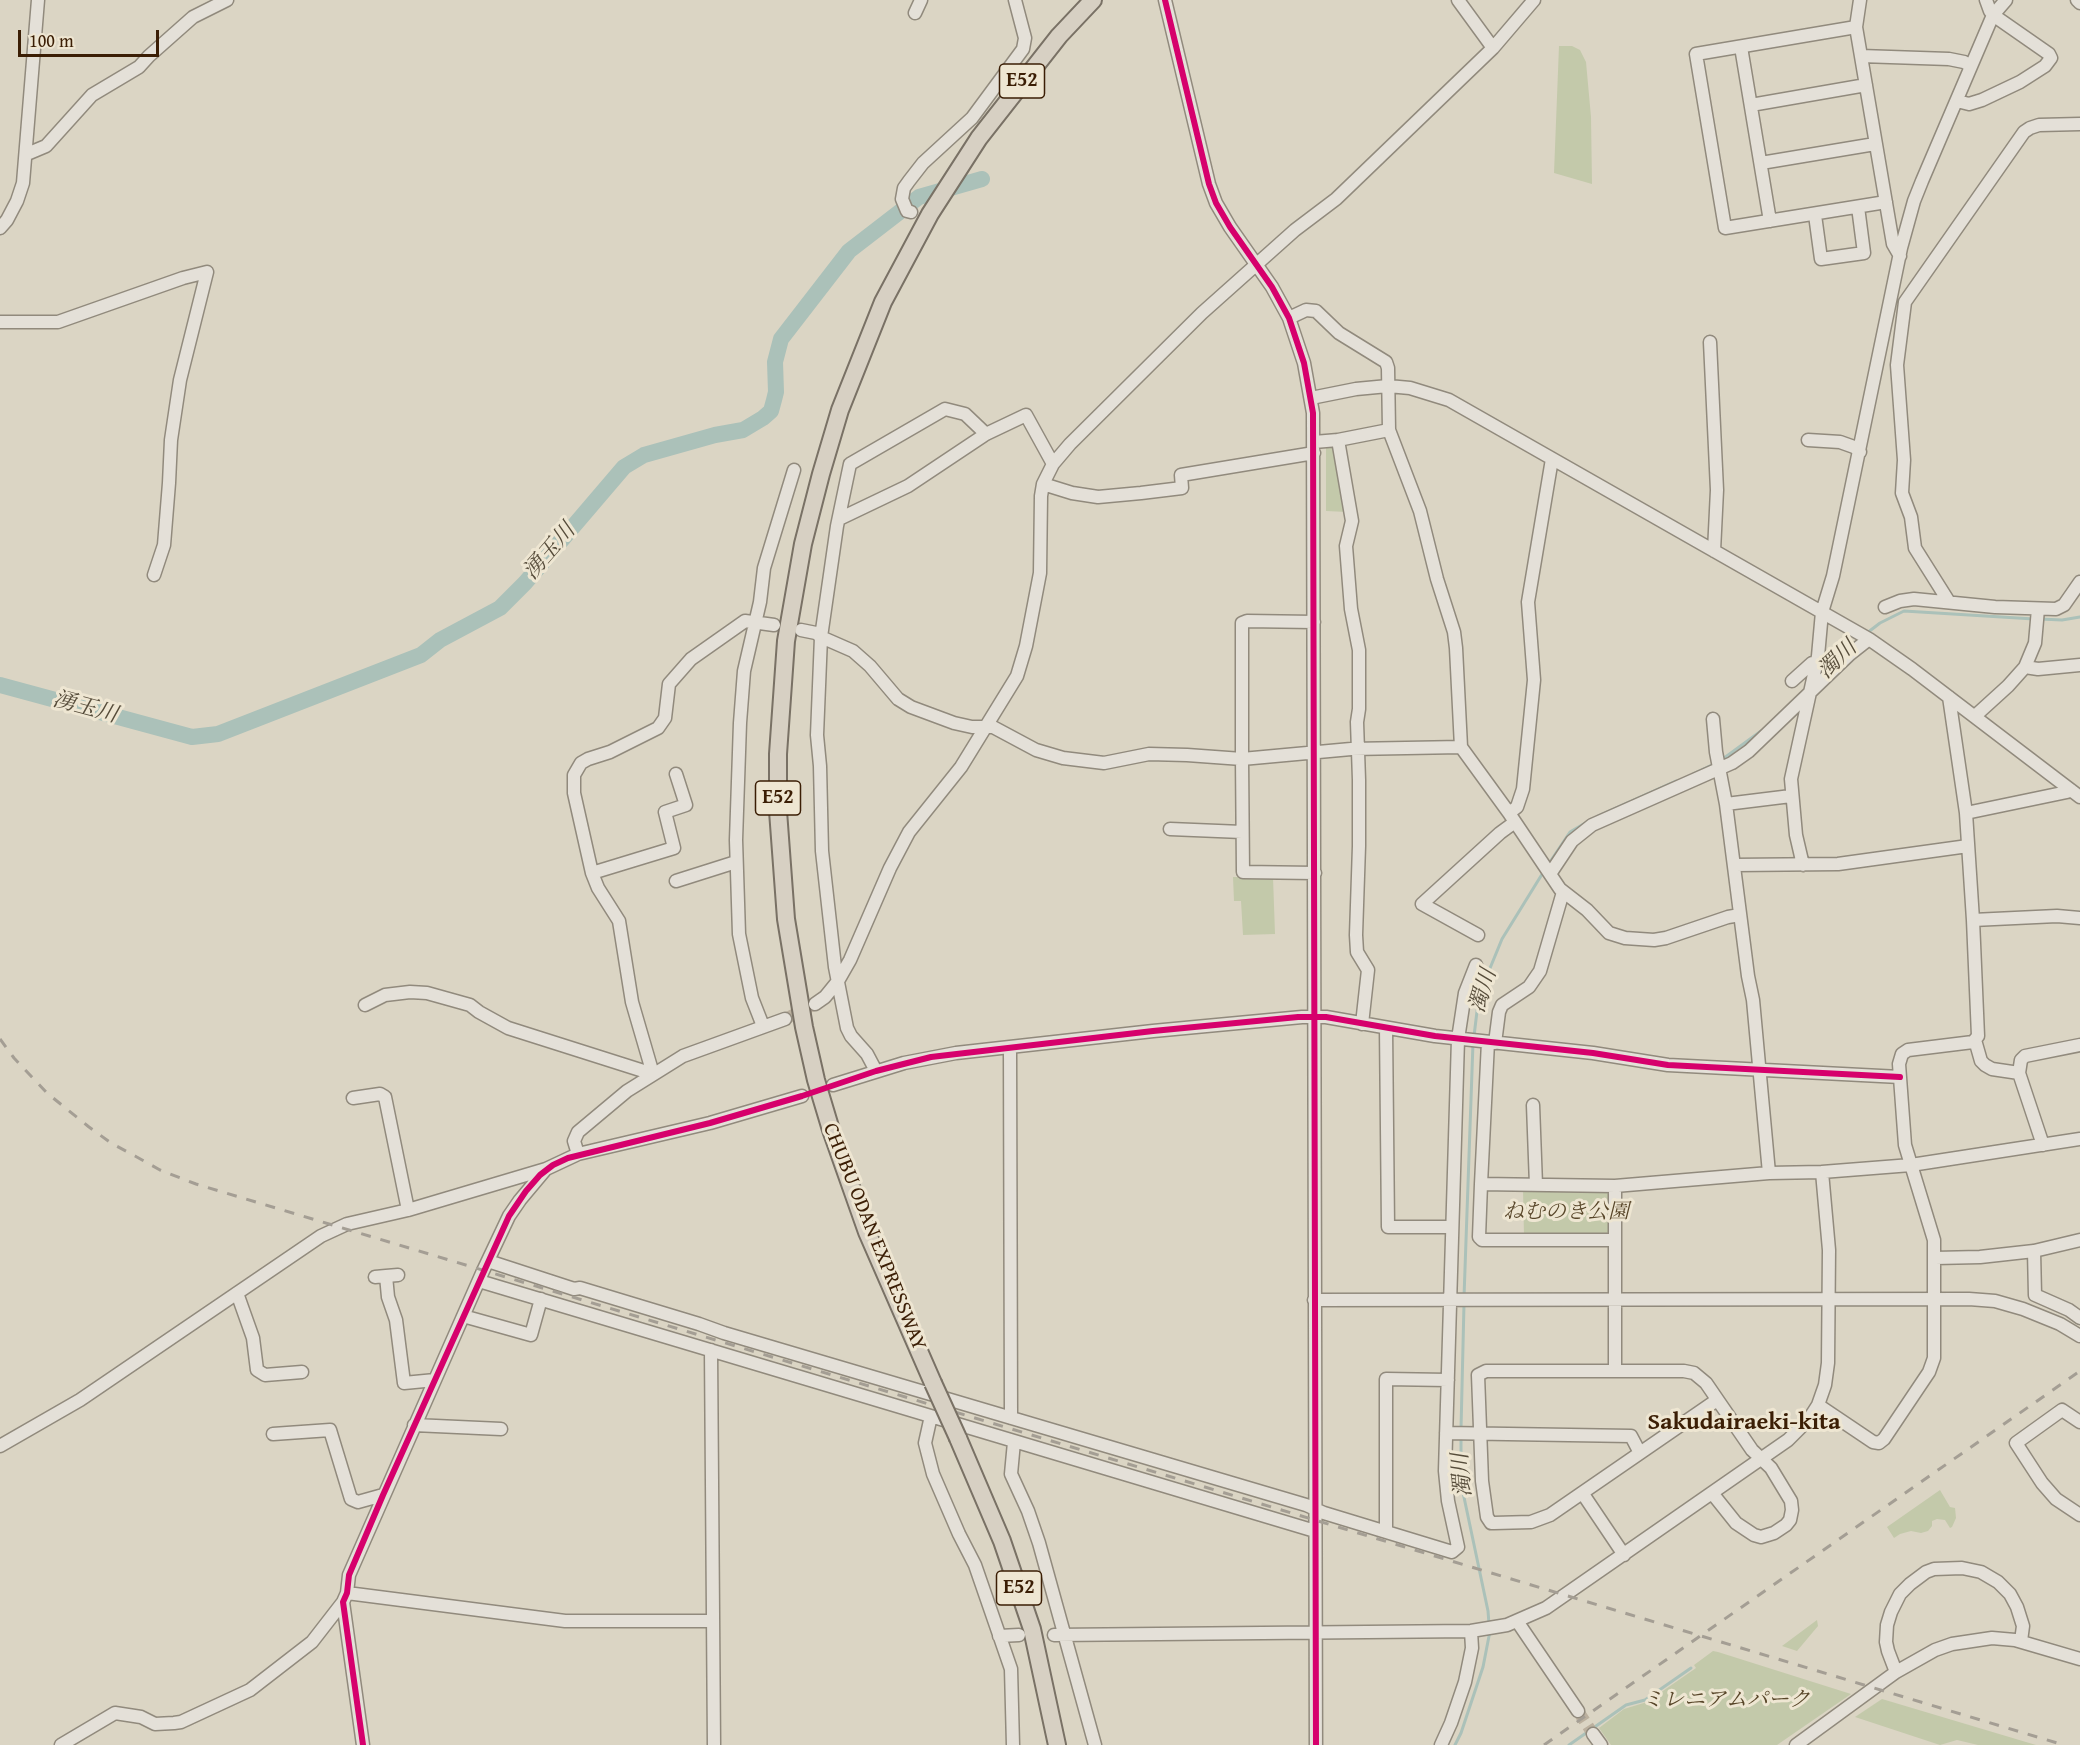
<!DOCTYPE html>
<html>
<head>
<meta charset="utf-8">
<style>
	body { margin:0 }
	#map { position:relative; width:2080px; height:1745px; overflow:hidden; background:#dbd5c4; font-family:"Gentium Book Plus",serif }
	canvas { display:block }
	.scale { position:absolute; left:18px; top:30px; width:141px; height:27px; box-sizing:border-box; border:3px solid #3b1e05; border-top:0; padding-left:8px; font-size:18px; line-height:21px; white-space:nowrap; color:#3b1e05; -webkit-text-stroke:4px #eee6d2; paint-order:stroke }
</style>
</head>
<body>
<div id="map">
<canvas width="2080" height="1745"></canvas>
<div class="scale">100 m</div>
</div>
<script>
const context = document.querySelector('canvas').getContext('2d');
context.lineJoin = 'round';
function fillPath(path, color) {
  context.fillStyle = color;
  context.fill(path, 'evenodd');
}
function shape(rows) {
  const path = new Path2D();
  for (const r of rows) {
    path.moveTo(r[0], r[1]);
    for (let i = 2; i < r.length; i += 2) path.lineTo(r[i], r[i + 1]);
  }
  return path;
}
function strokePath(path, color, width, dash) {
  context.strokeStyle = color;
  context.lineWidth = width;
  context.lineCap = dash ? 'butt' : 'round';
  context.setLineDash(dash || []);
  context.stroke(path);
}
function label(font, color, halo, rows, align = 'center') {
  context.font = font + ' "Gentium Book Plus","Noto Serif JP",serif';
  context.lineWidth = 6;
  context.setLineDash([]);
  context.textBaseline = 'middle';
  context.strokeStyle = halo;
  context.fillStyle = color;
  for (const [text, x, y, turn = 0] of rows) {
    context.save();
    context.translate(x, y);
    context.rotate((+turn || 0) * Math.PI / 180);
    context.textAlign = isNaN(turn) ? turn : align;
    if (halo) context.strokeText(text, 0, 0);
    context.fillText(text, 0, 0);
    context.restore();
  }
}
fillPath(shape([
	[1559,46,1572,46,1580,50,1586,62,1591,117,1592,184,1554,173],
	[1336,447,1347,512,1326,511,1326,448],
	[1233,877,1273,877,1275,934,1243,935,1241,901,1234,901],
	[1523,1189,1605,1189,1609,1194,1609,1231,1604,1236,1524,1236],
	[1940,1490,1950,1507,1955,1508,1956,1518,1952,1527,1950,1528,1945,1520,1937,1519,1932,1521,1932,1526,1928,1531,1921,1533,1911,1531,1900,1534,1894,1538,1887,1527],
	[1817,1620,1818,1626,1797,1651,1782,1646],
	[1713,1651,1718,1652,1851,1694,1777,1745,1611,1745,1599,1728,1624,1709,1647,1702,1696,1668,1694,1665],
	[1882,1699,2036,1745,1978,1745,1957,1740,1940,1745,1855,1717]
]), '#c3c9aa');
strokePath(shape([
	[2040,619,2062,620,2080,617],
	[1867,633,1880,623,1904,611,2034,619],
	[1720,761,1761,731],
	[1693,774,1714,764],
	[1598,816,1676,781],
	[1548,865,1570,832,1587,822],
	[1474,1036,1479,995,1502,939,1544,871],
	[1464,1297,1473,1043],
	[1461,1429,1464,1304],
	[1461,1436,1461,1483,1488,1611,1489,1624],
	[1455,1745,1461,1733,1483,1667,1490,1631],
	[1569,1745,1626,1705,1645,1700,1691,1668]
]), '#abc1b9', 3);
strokePath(shape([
	[0,685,192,737,218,734,421,655,440,640,500,608,525,583,624,467,644,455,715,435,743,430,763,418,771,411,774,400,776,392,775,362,781,339,849,251,919,197,982,179]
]), '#abc1b9', 16);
strokePath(shape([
	[785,1019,815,1004],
	[1578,1711,1593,1734]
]), '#bbb09e', 12, [12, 6]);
const minor = shape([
	[1165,0,1209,184,1216,203,1230,227,1272,287,1289,318,1304,363,1313,413,1316,1745],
	[1458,0,1493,48],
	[1860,0,1856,27,1893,244,1900,256],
	[2077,0,2080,3],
	[915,13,921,0],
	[1856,27,1696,54,1725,228,1886,202],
	[1741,47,1770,221],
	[1861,56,1949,59,1964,62,1971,66],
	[1957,101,1969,104,1982,100,2020,82,2045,66,2051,58,2049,54,1993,15,1990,11,1986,0],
	[1751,105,1866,85],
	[27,154,46,146,92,95,139,67,149,56,193,17,227,0],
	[1761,163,1875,144],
	[911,212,907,211,902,199,904,188,909,181,923,163,972,118,1023,49,1025,38,1015,0],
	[1815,215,1821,259,1864,253,1858,207],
	[0,228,7,220,17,201,23,183,38,0],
	[1289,318,1306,310,1316,311,1339,333,1386,362,1388,368,1389,430,1338,440,1352,521,1346,546,1351,609,1359,650,1359,709,1357,722,1359,780,1359,846,1356,935,1357,952,1368,970,1362,1024],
	[0,322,58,322,183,278,207,272,180,380,171,440,169,483,164,545,154,575],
	[1710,342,1717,490,1714,551],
	[1311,398,1356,389,1388,386,1410,388,1449,400,1869,639,1912,669,2080,797],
	[1389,430,1420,511,1437,579,1454,632,1456,648,1461,747,1509,813,1560,889,1587,910,1609,933,1625,938,1654,940,1666,938,1728,917,1740,915],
	[1808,440,1840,442,1854,447,1860,452],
	[1314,442,1338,440],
	[1043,484,1072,493,1098,497,1141,493,1182,488,1181,475,1314,453],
	[839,519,908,486,986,434,1026,415,1053,464],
	[1949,602,1915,548,1911,517,1902,493,1904,460,1897,365,1905,302,2024,132,2030,128,2039,125,2080,124],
	[1885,607,1900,601,1914,599,1995,607,2056,609,2064,605,2080,582],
	[1314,622,1247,621,1242,623,1242,759,1243,872,1315,873],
	[801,630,816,633,821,637,853,651,870,666,898,699,911,707,954,723,972,727,993,727,1036,750,1063,758,1104,763,1149,754,1187,755,1242,759,1351,749,1461,747],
	[2025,667,2038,669,2080,665],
	[1792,681,1812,663,1816,663],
	[1975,716,2008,686,2025,667,2035,643,2038,609],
	[1713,719,1716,752,1726,804],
	[1509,813,1517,807,1523,789,1534,680,1528,602,1552,459],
	[1966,813,2067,792,2071,790],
	[1170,829,1242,832],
	[1734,865,1838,864,1968,846],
	[1803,865,1796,835,1791,779,1818,656,1822,612,1833,576,1901,248,1914,201,1922,181,1993,15,2006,0],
	[592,873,674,848,665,812,686,805,676,774],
	[1550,874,1572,841,1592,825,1732,763,1749,751,1850,654,1869,639],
	[676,881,736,862],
	[1973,920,2057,916,2080,918],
	[1478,935,1422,904,1500,833,1515,822],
	[815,1004,825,997,838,981,850,960,890,868,909,832,961,767,1017,676,1026,646,1040,573,1041,496,1043,484,1053,464,1070,444,1202,313,1295,230,1336,199,1493,48,1534,0],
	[365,1005,385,995,410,992,427,993,470,1005,479,1012,508,1028,653,1074],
	[763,1026,752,998,739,934,736,840,740,723,744,671,760,602,764,568,794,470],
	[1386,1028,1388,1227,1452,1227],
	[1975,1040,1981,1061,1985,1065,1992,1069,2019,1073,2043,1145],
	[1488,1042,1481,1184,1479,1237,1482,1240,1615,1240],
	[1495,1043,1499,1012,1502,1005,1529,987,1540,971,1563,892],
	[1010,1047,1011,1418],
	[876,1071,867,1054,851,1036,847,1028,835,967,822,851,820,766,817,735,821,637,837,526,850,464,945,409,965,414,986,434],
	[2019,1073,2021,1060,2025,1056,2080,1045],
	[653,1074,632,1002,619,921,598,888,592,873,574,793,574,775,581,763,588,759,610,752,658,728,665,718,669,684,691,659,745,621,774,625],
	[833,1085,904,1063,956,1053,1153,1031,1302,1017,1326,1017,1435,1036,1593,1053,1668,1065,1900,1077],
	[353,1098,380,1094,385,1097,408,1210],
	[1533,1105,1536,1185],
	[578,1154,574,1141,578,1132,627,1091,683,1056,785,1019],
	[1769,1173,1753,1000,1748,976,1726,804,1791,796],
	[1481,1184,1615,1186,1769,1173,1822,1172,1911,1165,2080,1139],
	[1615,1186,1615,1371],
	[2034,1251,2035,1295,2069,1310,2080,1318],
	[1935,1258,1980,1257,2034,1251,2080,1240],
	[488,1261,574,1289,580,1288,699,1324,724,1333,1306,1505,1324,1513,1452,1552,1458,1547,1448,1501,1445,1471,1458,1039,1465,993,1476,965],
	[386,1276,398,1275],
	[375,1277,386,1276,388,1297,396,1320,404,1383,435,1380],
	[479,1281,1315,1531],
	[237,1293,253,1338,257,1370,265,1375,302,1372],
	[1314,1300,1969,1299,1995,1301,2023,1309,2060,1324,2080,1336],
	[463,1316,531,1335,541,1299],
	[711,1350,714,1745],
	[1818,1405,1873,1442,1879,1443,1884,1439,1929,1372,1934,1358,1934,1240,1905,1145,1899,1064,1902,1054,1908,1050,1973,1042,1978,1036,1973,920,1966,813,1949,697],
	[931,1416,925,1443,933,1474,959,1534,975,1565,1011,1669,1013,1745],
	[2080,1422,2062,1410,2016,1443,2042,1483,2056,1499,2080,1515],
	[414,1425,501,1429],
	[1446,1433,1631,1436,1640,1453],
	[273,1434,330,1430,351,1499,358,1502,383,1495],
	[1014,1442,1011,1474,1028,1511,1039,1543,1095,1745],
	[0,1446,80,1400,321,1236,347,1224,408,1210,546,1169],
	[1712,1493,1736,1523,1754,1535,1761,1537,1774,1533,1786,1525,1790,1520,1792,1510,1791,1501,1771,1468,1752,1450,1706,1383,1694,1373,1684,1371,1486,1371,1478,1375,1482,1481,1487,1517,1491,1523,1494,1523,1531,1522,1550,1515,1717,1400],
	[1583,1494,1624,1555],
	[1386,1531,1386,1379,1448,1380],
	[347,1593,565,1621,713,1621],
	[1517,1621,1578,1711],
	[1054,1635,1471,1631,1507,1625,1546,1608,1788,1440,1809,1419,1818,1405,1825,1385,1828,1363,1829,1250,1822,1172],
	[999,1636,1019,1635],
	[1896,1672,1888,1651,1886,1642,1887,1625,1891,1612,1900,1594,1910,1584,1926,1572,1934,1569,1962,1568,1981,1572,1998,1582,2010,1594,2017,1607,2023,1626,2021,1641],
	[1593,1734,1601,1745],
	[61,1745,115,1713,141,1717,155,1724,174,1723,181,1722,250,1690,312,1642,343,1602],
	[363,1745,343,1602,347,1593,349,1575,483,1271,509,1216,520,1200,546,1169,578,1154,710,1123,802,1096],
	[1441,1745,1451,1723,1465,1682,1472,1648,1471,1631],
	[1796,1745,1896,1672,1935,1650,1952,1644,1992,1638,2015,1640,2080,1659]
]);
const highway = shape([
	[933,1383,867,1232,831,1130,816,1080,804,1027,786,919,778,811,778,754,786,641,803,544,821,474,840,410,883,302,930,214,979,138,1059,36,1093,0],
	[958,1438,1002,1541,1032,1629,1057,1745]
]);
strokePath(minor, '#918a7d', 15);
strokePath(highway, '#797165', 20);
strokePath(minor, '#e4e0d8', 12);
strokePath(highway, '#d7d0c3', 16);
strokePath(shape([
	[0,1039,14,1058,47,1093,89,1127,111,1143,135,1156,160,1170,196,1184,2064,1745],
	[1544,1745,2080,1371]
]), '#a49e94', 3, [10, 10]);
const highwayBridge = shape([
	[933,1383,958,1438]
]);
strokePath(highwayBridge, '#797165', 20, []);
strokePath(highwayBridge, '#d7d0c3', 16);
strokePath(shape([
	[1165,0,1209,184,1216,203,1230,227,1272,287,1289,318,1304,363,1313,413,1316,1745],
	[363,1745,343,1602,347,1593,349,1575,383,1495,509,1216,526,1191,540,1175,553,1165,568,1158,710,1123,802,1096,876,1071,931,1057,1153,1031,1298,1017,1326,1017,1435,1036,1593,1053,1668,1065,1900,1077]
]), '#d6006c', 6);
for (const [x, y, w] of [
	[1022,81,45],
	[778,798,45],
	[1019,1588,45]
]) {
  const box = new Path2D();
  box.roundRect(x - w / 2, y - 17, w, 34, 4.5);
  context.fillStyle = '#eee6d2';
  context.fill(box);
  strokePath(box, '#3b1e05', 1.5);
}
label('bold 20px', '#3b1e05', null, [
	["E52",1022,81],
	["E52",778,798],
	["E52",1019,1588]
]);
label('italic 21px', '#584629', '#eee6d2', [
	["ねむのき公園",1566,1213],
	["ミレニアムパーク",1726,1701]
]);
label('21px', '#3b1e05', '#eee6d2', [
	["CHUBU ODAN EXPRESSWAY",874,1237,68]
]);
label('italic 22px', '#564c3a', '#eee6d2', [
	["湧玉川",550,552,-49],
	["濁川",1838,660,-44],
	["湧玉川",85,708,15],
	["濁川",1484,991,-73],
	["濁川",1463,1475,-95]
]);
label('bold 24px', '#3b1e05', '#eee6d2', [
	["Sakudairaeki-kita",1744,1423]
]);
</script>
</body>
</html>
